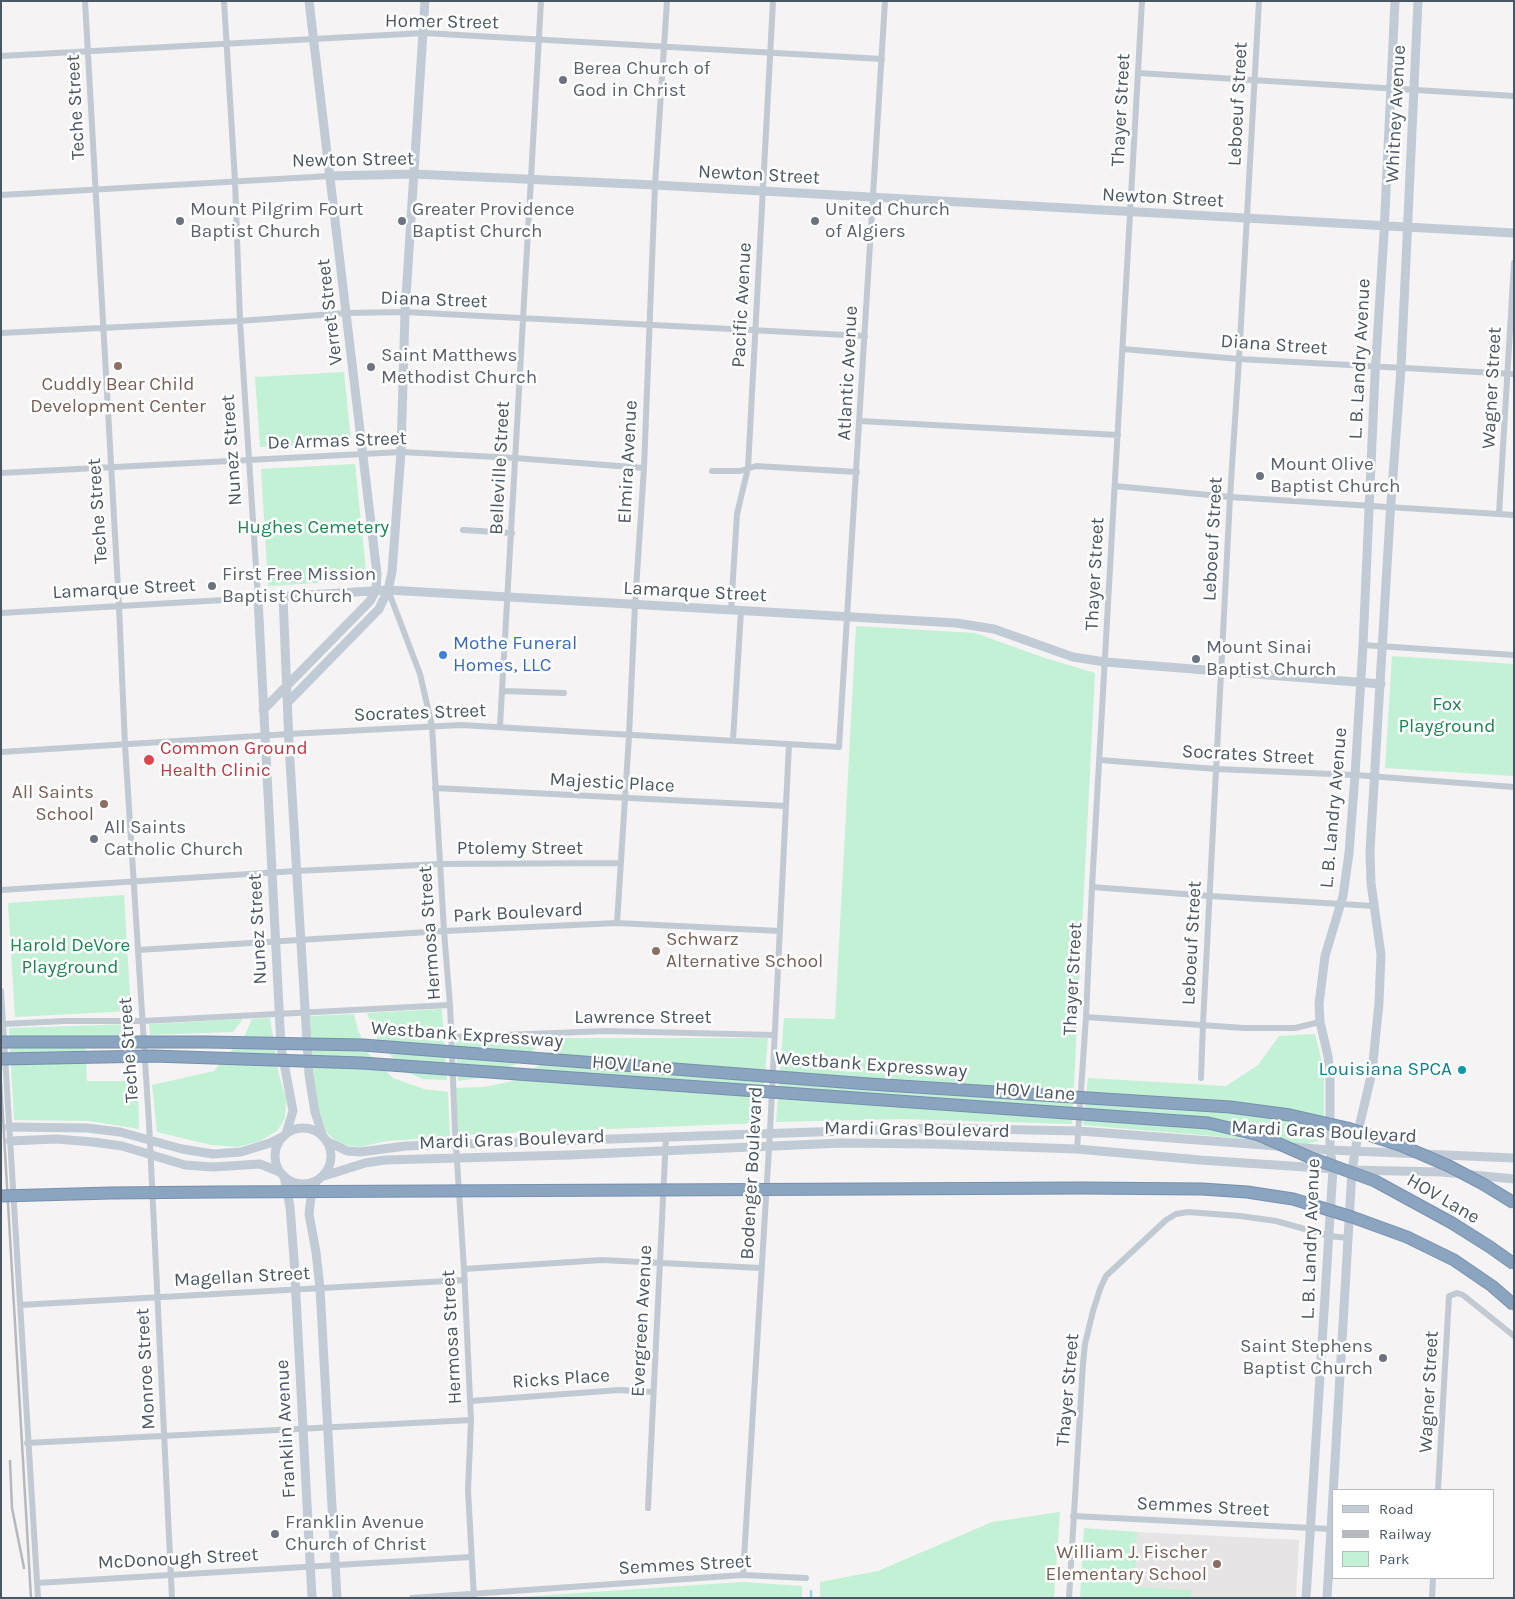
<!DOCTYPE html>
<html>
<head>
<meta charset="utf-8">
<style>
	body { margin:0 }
	#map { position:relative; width:1515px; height:1599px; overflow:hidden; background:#f5f3f3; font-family:Karla,sans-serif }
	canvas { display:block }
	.frame { position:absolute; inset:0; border:2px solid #4a5661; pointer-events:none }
	.legend { position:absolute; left:1332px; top:1489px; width:162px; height:90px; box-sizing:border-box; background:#fff; border:1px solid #b7bbc0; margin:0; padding:6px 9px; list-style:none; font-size:15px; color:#4a5661 }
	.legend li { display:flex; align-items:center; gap:10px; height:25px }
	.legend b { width:25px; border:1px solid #b7bbc0 }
</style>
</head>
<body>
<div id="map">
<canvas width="1515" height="1599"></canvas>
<div class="frame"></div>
<ul class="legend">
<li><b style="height:6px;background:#c1cbd6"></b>Road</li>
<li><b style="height:6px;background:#b5b8bd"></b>Railway</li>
<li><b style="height:14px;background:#c3f1d5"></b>Park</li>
</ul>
</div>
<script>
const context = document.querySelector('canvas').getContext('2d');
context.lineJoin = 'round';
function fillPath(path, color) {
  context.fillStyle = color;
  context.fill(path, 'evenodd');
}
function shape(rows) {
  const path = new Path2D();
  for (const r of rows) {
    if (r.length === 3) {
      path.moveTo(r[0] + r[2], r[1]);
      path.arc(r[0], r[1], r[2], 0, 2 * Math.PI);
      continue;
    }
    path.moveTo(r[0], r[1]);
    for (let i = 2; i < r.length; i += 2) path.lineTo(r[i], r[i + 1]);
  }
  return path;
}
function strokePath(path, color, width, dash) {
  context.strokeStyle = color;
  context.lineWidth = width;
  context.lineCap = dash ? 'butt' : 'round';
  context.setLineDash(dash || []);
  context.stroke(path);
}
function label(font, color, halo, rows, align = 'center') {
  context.font = font + ' Karla,sans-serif';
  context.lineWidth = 5;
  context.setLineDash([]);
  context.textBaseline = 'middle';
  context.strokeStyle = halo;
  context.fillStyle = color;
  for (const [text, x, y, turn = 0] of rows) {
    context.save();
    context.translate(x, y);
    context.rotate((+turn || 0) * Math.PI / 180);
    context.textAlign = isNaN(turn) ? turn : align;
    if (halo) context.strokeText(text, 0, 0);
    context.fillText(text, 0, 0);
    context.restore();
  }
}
fillPath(shape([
	[1137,1532,1299,1540,1296,1598,1191,1598,1191,1591,1134,1587]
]), '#e6e4e5');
fillPath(shape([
	[344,372,351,442,260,447,255,377],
	[355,464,367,580,268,586,261,469],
	[856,626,975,633,1045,658,1095,673,1072,1124,900,1119,776,1122,784,1018,835,1019],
	[1392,656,1514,664,1514,776,1385,768],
	[124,895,131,1011,15,1017,8,903],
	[442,1009,447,1080,423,1079,406,1072,378,1041,367,1013],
	[354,1014,358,1030,369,1054,393,1078,424,1089,448,1092,450,1137,386,1141,360,1147,340,1145,327,1133,319,1111,314,1080,310,1016],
	[270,1018,279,1075,286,1098,285,1118,277,1131,260,1141,238,1147,211,1145,157,1132,152,1085,214,1071,245,1035,252,1019],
	[243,1019,233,1032,150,1035,149,1024],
	[133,1024,134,1037,85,1037,87,1081,138,1081,139,1129,89,1121,14,1120,9,1028],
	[1315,1034,1324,1070,1324,1139,1307,1144,1083,1125,1088,1078,1226,1086,1258,1065,1279,1036],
	[455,1037,543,1039,538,1046,521,1062,486,1077,458,1081],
	[555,1038,768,1038,761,1123,458,1135,456,1088,484,1087,518,1080,539,1065,553,1049],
	[1060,1512,1054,1598,820,1598,820,1582,878,1571,992,1522],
	[1084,1528,1137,1532,1135,1587,1191,1590,1191,1598,1080,1598],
	[742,1582,802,1586,802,1598,506,1598]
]), '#c3f1d5');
strokePath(shape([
	[811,1598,811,1591]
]), '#90daee', 2.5);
strokePath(shape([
	[85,1,119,606,125,745,149,1123,172,1598],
	[1,56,424,33,882,59],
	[1138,73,1514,96],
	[1,195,330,176],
	[1,333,240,321,346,313,405,312,865,336],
	[1123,349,1239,359,1514,374],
	[860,421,1118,435],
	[712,471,740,471,756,466,857,472],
	[1,473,401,452,515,458,644,468],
	[1115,486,1230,497,1514,515],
	[1499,514,1514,263],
	[463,530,512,533],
	[388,590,420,674,432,726,444,931,450,1005,455,1130,464,1269,471,1420,468,1490,474,1598],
	[731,610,737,514,748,468,773,1],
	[1,613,258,598,240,321,235,181,224,1],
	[1363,645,1514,655],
	[503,691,564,693],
	[500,726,541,1],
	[733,740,741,611],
	[1,752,289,734,461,725,839,747,885,1],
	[1100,760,1216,769,1355,775,1514,787],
	[435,788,786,806],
	[1092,887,1210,896,1374,906],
	[1,890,296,871,440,864,620,863],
	[617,923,629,736,635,605,644,468,655,185,667,1],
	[138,950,444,931,617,923,780,931],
	[1,991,38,1598],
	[1086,1017,1244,1028,1295,1028,1320,1022],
	[3,1024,65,1021,142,1021,450,1005],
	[452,1037,606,1031,774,1035],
	[1201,1078,1203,1024,1230,497,1239,359,1259,1],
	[1077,1149,1086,1017,1092,887,1142,1],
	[464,1269,602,1260,761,1268],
	[20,1305,465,1280],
	[471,1401,619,1390,653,1392],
	[27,1443,471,1420],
	[1438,1490,1449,1296,1457,1293,1463,1295,1514,1336],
	[648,1508,666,1137],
	[1073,1516,1331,1529],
	[743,1575,770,1132,789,744],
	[37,1583,471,1557],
	[412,1598,743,1575,806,1578],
	[1069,1598,1083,1363,1085,1344,1093,1311,1100,1289,1106,1276,1166,1220,1176,1214,1188,1212,1240,1216,1276,1221,1330,1236,1348,1238],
	[1432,1598,1433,1578]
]), '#c1cad2', 6);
strokePath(shape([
	[330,176,414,174,655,185,1514,233],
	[283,596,289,744,309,1075,315,1112,323,1137],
	[288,702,379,609,388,590,392,572,401,452,405,312,425,1],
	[263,710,370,601,376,590,377,574,309,1],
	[9,1127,87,1128,120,1132,182,1149,213,1154,241,1152,270,1143,282,1137],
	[303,1156,28],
	[286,1134,293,1111,281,1047,258,598,388,590,956,623,994,629,1073,657,1105,662,1381,684],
	[10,1141,56,1139,93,1142,122,1146,185,1165,213,1167,260,1164,280,1172],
	[326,1141,347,1151,360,1152,406,1146,933,1128,1079,1131,1330,1150,1514,1158],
	[1350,1170,1442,1172,1514,1179],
	[284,1176,290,1207,294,1259,312,1598],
	[321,1177,365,1163,385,1160,570,1155,842,1143,932,1144,1077,1149,1200,1160,1335,1169],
	[317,1180,312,1189,309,1214,316,1252,320,1288,337,1598],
	[1306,1598,1333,1169,1330,1150,1330,1076,1328,1056,1320,1022,1319,1004,1325,956,1343,896,1349,853,1355,775,1363,645,1375,375,1384,233,1395,1],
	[1327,1598,1352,1170,1360,1123,1372,1072,1379,1003,1381,955,1371,883,1370,851,1390,516,1401,368,1418,1]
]), '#c1cbd6', 9);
strokePath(shape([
	[1,1083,31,1598],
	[10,1461,12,1508,24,1568]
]), '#b5b8bd', 2.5);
const highwayBridge = shape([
	[1,1042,207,1042,363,1045,869,1084,1230,1107,1290,1115,1347,1128,1400,1145,1449,1166,1483,1184,1514,1203],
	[1,1059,153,1056,362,1063,1208,1123,1259,1135,1309,1157,1375,1181,1452,1223,1490,1247,1514,1264],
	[1,1196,111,1193,215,1192,1083,1188,1202,1189,1247,1192,1293,1199,1352,1217,1407,1237,1454,1260,1492,1286,1514,1305]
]);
strokePath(highwayBridge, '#7690ad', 13, []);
strokePath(highwayBridge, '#8ba5c1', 11);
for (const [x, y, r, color] of [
	[563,80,5,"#6b7280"],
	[180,221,5,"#6b7280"],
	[402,221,5,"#6b7280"],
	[815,221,5,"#6b7280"],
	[118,366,5,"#8d6e63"],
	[371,367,5,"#6b7280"],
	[1260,476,5,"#6b7280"],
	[212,586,5,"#6b7280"],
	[443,655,5,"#3f7fe0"],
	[1196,659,5,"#6b7280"],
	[149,760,6,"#e0444e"],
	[104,804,5,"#8d6e63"],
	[94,839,5,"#6b7280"],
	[656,951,5,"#8d6e63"],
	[1462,1070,5,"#0f9aa8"],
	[1383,1358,5,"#6b7280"],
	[275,1534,5,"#6b7280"],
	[1217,1564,5,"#8d6e63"]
]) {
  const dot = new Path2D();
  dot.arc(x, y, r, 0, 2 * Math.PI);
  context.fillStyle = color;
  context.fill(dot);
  strokePath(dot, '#fff', 2);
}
label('19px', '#4a5661', '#fff', [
	["Homer Street",442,22,1],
	["Leboeuf Street",1238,104,-87],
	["Teche Street",76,107,-93],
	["Thayer Street",1121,110,-87],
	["Whitney Avenue",1396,114,-87],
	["Newton Street",353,160,-1],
	["Newton Street",759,175,3],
	["Newton Street",1163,198,3],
	["Diana Street",434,300,2],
	["Pacific Avenue",742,305,-87],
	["Verret Street",330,312,-97],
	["Diana Street",1274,345,4],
	["L. B. Landry Avenue",1360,359,-87],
	["Atlantic Avenue",848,373,-87],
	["Wagner Street",1492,388,-87],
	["De Armas Street",337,441,-2],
	["Nunez Street",232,450,-94],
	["Elmira Avenue",628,462,-87],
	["Belleville Street",500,468,-87],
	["Teche Street",98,511,-94],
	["Leboeuf Street",1213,539,-87],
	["Thayer Street",1095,574,-87],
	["Lamarque Street",124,589,-3],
	["Lamarque Street",695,592,3],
	["Socrates Street",420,713,-2],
	["Socrates Street",1248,755,3],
	["Majestic Place",612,783,3],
	["L. B. Landry Avenue",1334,808,-85],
	["Ptolemy Street",520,849],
	["Park Boulevard",518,913,-3],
	["Nunez Street",258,929,-93],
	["Hermosa Street",430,933,-94],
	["Leboeuf Street",1192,943,-87],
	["Thayer Street",1073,979,-87],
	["Lawrence Street",643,1018],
	["Westbank Expressway",467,1035,4],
	["Teche Street",129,1050,-94],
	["HOV Lane",632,1065,4],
	["Westbank Expressway",871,1065,4],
	["HOV Lane",1035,1092,4],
	["Mardi Gras Boulevard",917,1130,1],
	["Mardi Gras Boulevard",1324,1132,3],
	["Mardi Gras Boulevard",512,1140,-2],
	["Bodenger Boulevard",752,1173,-87],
	["HOV Lane",1443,1199,30],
	["L. B. Landry Avenue",1311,1239,-88],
	["Magellan Street",242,1277,-3],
	["Evergreen Avenue",642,1321,-87],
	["Hermosa Street",452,1337,-93],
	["Monroe Street",146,1369,-93],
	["Ricks Place",561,1379,-4],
	["Thayer Street",1068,1390,-85],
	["Wagner Street",1429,1392,-87],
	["Franklin Avenue",286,1429,-93],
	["Semmes Street",1203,1507,3],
	["McDonough Street",178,1559,-3],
	["Semmes Street",685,1565,-3]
]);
label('19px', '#5b616d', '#fff', [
	["Berea Church of",573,69],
	["God in Christ",573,91],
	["Mount Pilgrim Fourt",190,210],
	["Baptist Church",190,232],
	["Greater Providence",412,210],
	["Baptist Church",412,232],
	["United Church",825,210],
	["of Algiers",825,232],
	["Saint Matthews",381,356],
	["Methodist Church",381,378],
	["Mount Olive",1270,465],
	["Baptist Church",1270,487],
	["First Free Mission",222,575],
	["Baptist Church",222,597],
	["Mount Sinai",1206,648],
	["Baptist Church",1206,670],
	["All Saints",104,828],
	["Catholic Church",104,850],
	["Saint Stephens",1373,1347,"right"],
	["Baptist Church",1373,1369,"right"],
	["Franklin Avenue",285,1523],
	["Church of Christ",285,1545]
], 'left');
label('19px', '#785e54', '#fff', [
	["Cuddly Bear Child",118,385,"center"],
	["Development Center",118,407,"center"],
	["All Saints",94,793],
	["School",94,815],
	["Schwarz",666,940,"left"],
	["Alternative School",666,962,"left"],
	["William J. Fischer",1207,1553],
	["Elementary School",1207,1575]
], 'right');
label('19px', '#17864f', '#fff', [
	["Hughes Cemetery",313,528],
	["Fox",1447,705],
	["Playground",1447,727],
	["Harold DeVore",70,946],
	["Playground",70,968]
]);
label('19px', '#366cbe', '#fff', [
	["Mothe Funeral",453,644],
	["Homes, LLC",453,666]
], 'left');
label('19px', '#be3a42', '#fff', [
	["Common Ground",160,749],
	["Health Clinic",160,771]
], 'left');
label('19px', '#0d838f', '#fff', [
	["Louisiana SPCA",1452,1070]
], 'right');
</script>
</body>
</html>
